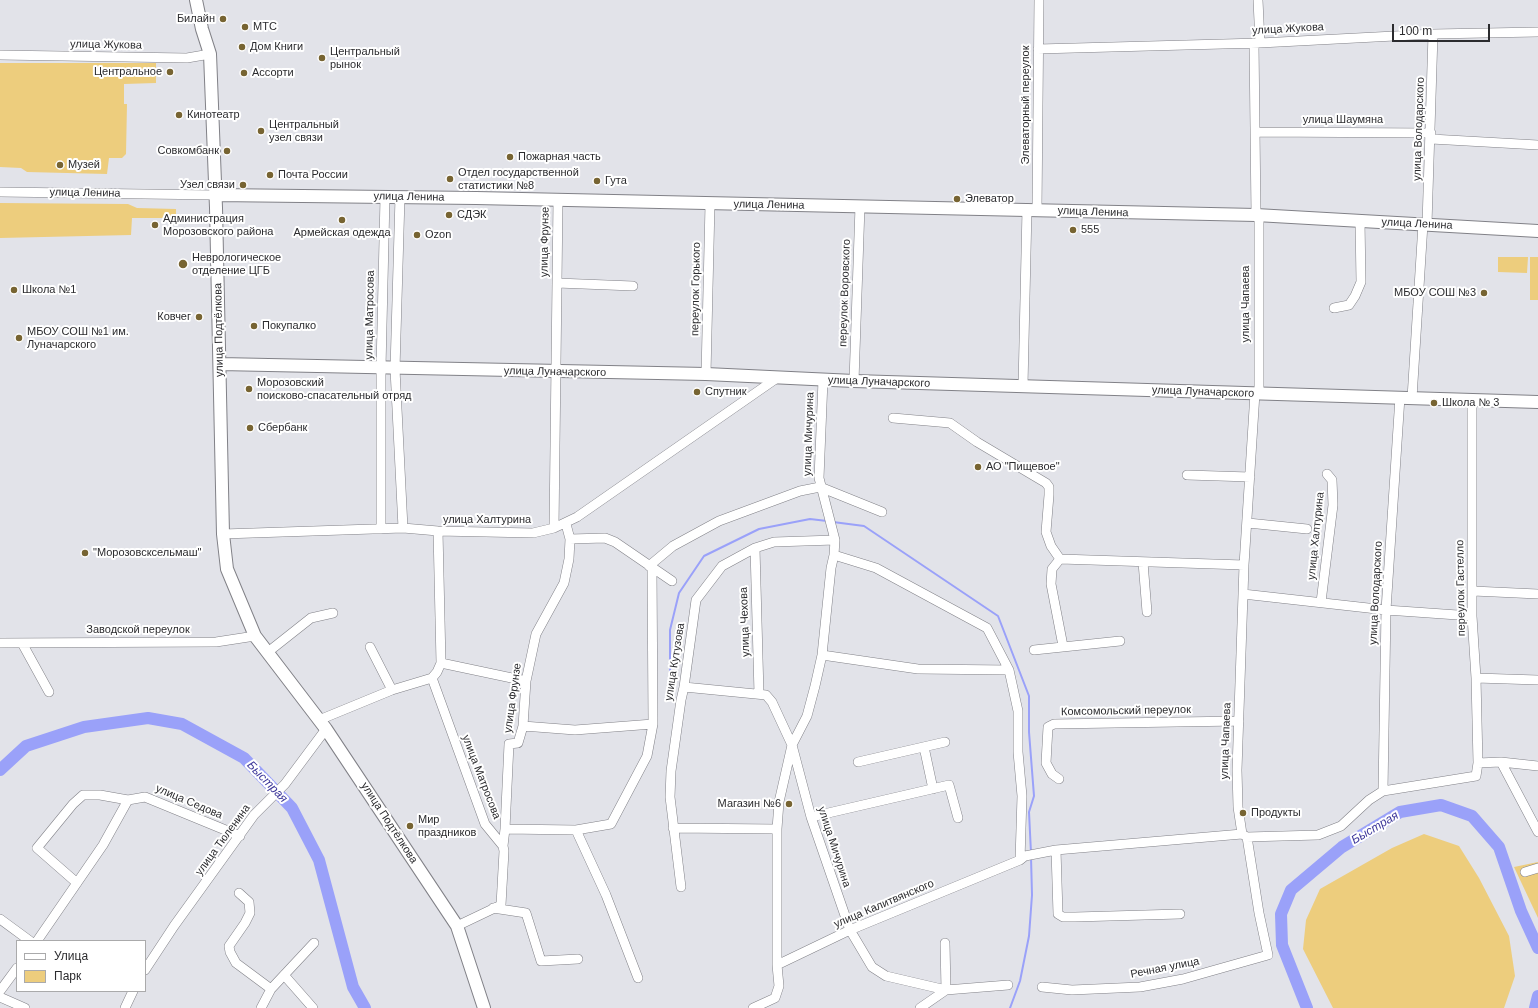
<!DOCTYPE html>
<html>
<head>
<meta charset="utf-8">
<style>
	body { margin:0 }
	#map { position:relative; width:1538px; height:1008px; overflow:hidden; background:#e2e3e9; font-family:Arial,sans-serif }
	canvas { display:block }
	.legend { position:absolute; left:16px; top:940px; width:130px; height:52px; box-sizing:border-box; background:#fff; border:1px solid #aaaaab; margin:0; padding:5px 7px; list-style:none; font-size:12px; color:#2b2b2e }
	.legend li { display:flex; align-items:center; gap:8px; height:20px }
	.legend b { width:20px; border:1px solid #aaaaab }
	.scale { position:absolute; left:1392px; top:24px; width:98px; height:18px; box-sizing:border-box; border:2px solid #2b2b2e; border-top:0; padding-left:5px; font-size:12px; line-height:14px; white-space:nowrap; color:#2b2b2e; -webkit-text-stroke:3px #fff; paint-order:stroke }
</style>
</head>
<body>
<div id="map">
<canvas width="1538" height="1008"></canvas>
<ul class="legend">
<li><b style="height:5px;background:#fff"></b>Улица</li>
<li><b style="height:11px;background:#edcd7d"></b>Парк</li>
</ul>
<div class="scale">100 m</div>
</div>
<script>
const context = document.querySelector('canvas').getContext('2d');
context.lineJoin = 'round';
function fillPath(path, color) {
  context.fillStyle = color;
  context.fill(path, 'evenodd');
}
function shape(rows) {
  const path = new Path2D();
  for (const r of rows) {
    path.moveTo(r[0], r[1]);
    for (let i = 2; i < r.length; i += 2) path.lineTo(r[i], r[i + 1]);
  }
  return path;
}
function strokePath(path, color, width, dash) {
  context.strokeStyle = color;
  context.lineWidth = width;
  context.lineCap = dash ? 'butt' : 'round';
  context.setLineDash(dash || []);
  context.stroke(path);
}
function label(font, color, halo, rows, align = 'center') {
  context.font = font + ' Arial,sans-serif';
  context.lineWidth = 4;
  context.setLineDash([]);
  context.textBaseline = 'middle';
  context.strokeStyle = halo;
  context.fillStyle = color;
  for (const [text, x, y, turn = 0] of rows) {
    context.save();
    context.translate(x, y);
    context.rotate((+turn || 0) * Math.PI / 180);
    context.textAlign = isNaN(turn) ? turn : align;
    if (halo) context.strokeText(text, 0, 0);
    context.fillText(text, 0, 0);
    context.restore();
  }
}
fillPath(shape([
	[0,63,156,63,156,83,124,84,124,104,127,104,126,154,122,158,109,158,107,174,27,172,21,168,0,167],
	[0,203,128,204,137,208,176,209,176,218,132,218,131,235,0,238],
	[1498,257,1528,257,1527,273,1498,272],
	[1530,257,1538,257,1538,300,1530,300],
	[1424,834,1459,846,1479,878,1509,936,1515,976,1504,1008,1333,1008,1303,949,1306,920,1320,889,1392,848],
	[1538,862,1538,918,1514,867]
]), '#edcd7d');
strokePath(shape([
	[833,522,864,526,998,616,1029,696,1029,732,1034,796,1029,812,1031,853],
	[670,674,670,630,679,593,704,556,759,529,810,519,827,521],
	[1010,1008,1020,981,1029,936,1032,895,1031,857]
]), '#9aa1f9', 2);
strokePath(shape([
	[0,770,26,746,84,727,148,718,182,724,244,758,292,808,319,860,353,987,365,1008],
	[1307,1008,1282,945,1281,914,1291,890,1342,847,1400,812,1441,805,1472,816,1499,847,1521,911,1538,948],
	[1535,1008,1538,996]
]), '#9aa1f9', 12);
const minor = shape([
	[1258,0,1260,43],
	[1254,43,1256,215],
	[1038,49,1260,43,1433,34,1538,32],
	[0,55,187,58,210,54],
	[1255,132,1431,133],
	[1431,139,1538,145],
	[0,192,216,195],
	[400,197,395,369,403,528],
	[1037,210,1039,0],
	[1259,215,1259,393],
	[1427,224,1433,34],
	[557,283,633,286],
	[1334,308,1349,305,1355,296,1361,282,1360,221],
	[706,374,710,204],
	[823,380,819,478,835,540,834,555,831,568,822,655,815,686,807,716,792,745,811,817,850,930,872,967,886,976,946,990,945,943],
	[854,381,860,206],
	[1023,386,1027,209],
	[1412,398,1423,224],
	[893,418,950,423,977,442,1046,483,1049,487,1049,495,1046,532,1051,546,1060,559],
	[1187,475,1250,477],
	[1248,523,1307,529],
	[554,528,558,200],
	[381,529,381,368,385,197],
	[223,534,403,528,438,531,533,533,554,528,577,517,777,378],
	[570,539,605,538,615,542,672,581],
	[755,548,759,694],
	[834,555,876,568,987,628,1009,670,1018,711,1018,752,1022,796,1020,860],
	[1060,559,1244,565],
	[1060,559,1052,569,1051,584,1063,646],
	[1143,562,1147,612],
	[649,566,673,546,719,521,800,491,820,487,882,512],
	[1473,591,1538,594],
	[1243,594,1386,610,1472,616],
	[1321,602,1333,505,1332,480,1327,474],
	[0,643,216,642,255,636],
	[22,643,49,692],
	[370,647,392,690],
	[1034,650,1120,641],
	[268,652,311,618,333,613],
	[822,655,918,669,1009,670],
	[441,663,526,681],
	[432,678,485,824,503,846,504,851,501,905,457,926],
	[1476,678,1538,680],
	[684,687,766,695,772,702,792,745,779,802,777,829,777,965],
	[319,720,392,690,432,678,437,672,441,663,438,531],
	[523,726,575,730,653,724],
	[924,747,933,789],
	[858,762,945,742],
	[1501,762,1538,832],
	[1478,763,1501,762,1538,766],
	[1059,779,1052,774,1046,763,1048,727,1054,724,1239,721],
	[1383,791,1386,610,1400,397],
	[811,817,949,785,958,818],
	[673,828,777,829],
	[505,829,509,744,518,743,523,726,526,681,536,634,564,583,569,559,570,539,566,524],
	[576,830,606,895,638,978],
	[1247,837,1318,835,1341,826,1369,800,1383,791,1476,776,1478,763,1476,678,1472,616,1472,400],
	[503,846,505,829,576,830,611,824,647,756,653,724,652,568],
	[1056,850,1058,914,1063,917,1075,917,1180,914],
	[1525,872,1538,868],
	[77,883,37,848,73,804,83,795,100,795,128,800,145,797,240,836],
	[681,887,670,797,671,771,681,700,684,687,696,600,722,566,755,548,774,542,835,540],
	[239,893,249,902,250,913,245,923,229,946,230,952,236,963,271,989],
	[493,908,526,913,541,961,578,959],
	[0,919,30,941],
	[37,941,103,845,128,800],
	[145,970,174,926,254,815,285,784,326,729],
	[284,975,313,1008],
	[1042,987,1072,990,1140,987,1183,979,1268,955,1259,913,1247,837,1242,834,1238,807,1237,770,1244,565,1255,393],
	[0,991,17,968],
	[0,997,25,1008],
	[125,1008,133,991],
	[261,1008,271,989,314,943],
	[753,1008,775,998,779,986,777,965,850,930,1020,860,1025,856,1056,850,1242,834],
	[920,1008,946,990,1008,985]
]);
const major = shape([
	[196,0,202,29,210,54,216,208,223,534,227,569,255,636,326,729,457,926,484,1008],
	[216,195,476,198,1256,215,1538,231],
	[220,364,706,374,854,381,1538,402]
]);
strokePath(minor, '#818187', 10);
strokePath(major, '#818187', 14);
strokePath(minor, '#fff', 9);
strokePath(major, '#fff', 12);
for (const [x, y, r, color] of [
	[223,19,4,"#776432"],
	[245,27,4,"#776432"],
	[242,47,4,"#776432"],
	[322,58,4,"#776432"],
	[170,72,4,"#776432"],
	[244,73,4,"#776432"],
	[179,115,4,"#776432"],
	[261,131,4,"#776432"],
	[227,151,4,"#776432"],
	[510,157,4,"#776432"],
	[60,165,4,"#776432"],
	[270,175,4,"#776432"],
	[450,179,4,"#776432"],
	[597,181,4,"#776432"],
	[243,185,4,"#776432"],
	[957,199,4,"#776432"],
	[449,215,4,"#776432"],
	[342,220,4,"#776432"],
	[155,225,4,"#776432"],
	[1073,230,4,"#776432"],
	[417,235,4,"#776432"],
	[183,264,5,"#776432"],
	[14,290,4,"#776432"],
	[1484,293,4,"#776432"],
	[199,317,4,"#776432"],
	[254,326,4,"#776432"],
	[19,338,4,"#776432"],
	[249,389,4,"#776432"],
	[697,392,4,"#776432"],
	[1434,403,4,"#776432"],
	[250,428,4,"#776432"],
	[978,467,4,"#776432"],
	[85,553,4,"#776432"],
	[789,804,4,"#776432"],
	[1243,813,4,"#776432"],
	[410,826,4,"#776432"]
]) {
  const dot = new Path2D();
  dot.arc(x, y, r, 0, 2 * Math.PI);
  context.fillStyle = color;
  context.fill(dot);
  strokePath(dot, '#fff', 1.5);
}
label('11px', '#2b2b2e', '#fff', [
	["Билайн",215,19,"right"],
	["МТС",253,27],
	["Дом Книги",250,47],
	["Центральный",330,52],
	["рынок",330,65],
	["Центральное",162,72,"right"],
	["Ассорти",252,73],
	["Кинотеатр",187,115],
	["Центральный",269,125],
	["узел связи",269,138],
	["Совкомбанк",219,151,"right"],
	["Пожарная часть",518,157],
	["Музей",68,165],
	["Отдел государственной",458,173],
	["статистики №8",458,186],
	["Почта России",278,175],
	["Гута",605,181],
	["Узел связи",235,185,"right"],
	["Элеватор",965,199],
	["СДЭК",457,215],
	["Администрация",163,219],
	["Морозовского района",163,232],
	["555",1081,230],
	["Армейская одежда",342,233,"center"],
	["Ozon",425,235],
	["Неврологическое",192,258],
	["отделение ЦГБ",192,271],
	["Школа №1",22,290],
	["МБОУ СОШ №3",1476,293,"right"],
	["Ковчег",191,317,"right"],
	["Покупалко",262,326],
	["МБОУ СОШ №1 им.",27,332],
	["Луначарского",27,345],
	["Морозовский",257,383],
	["поисково-спасательный отряд",257,396],
	["Спутник",705,392],
	["Школа № 3",1442,403],
	["Сбербанк",258,428],
	["АО \"Пищевое\"",986,467],
	["\"Морозовсксельмаш\"",93,553],
	["Магазин №6",781,804,"right"],
	["Продукты",1251,813],
	["Мир",418,820],
	["праздников",418,833]
], 'left');
label('11px', '#2b2b2e', '#fff', [
	["улица Жукова",1288,29,-3],
	["улица Жукова",106,45,1],
	["Элеваторный переулок",1026,105,-90],
	["улица Шаумяна",1343,120],
	["улица Володарского",1419,129,-88],
	["улица Ленина",85,193,1],
	["улица Ленина",409,197,1],
	["улица Ленина",769,205,1],
	["улица Ленина",1093,212,2],
	["улица Ленина",1417,224,3],
	["улица Фрунзе",545,242,-89],
	["переулок Горького",696,289,-89],
	["переулок Воровского",845,293,-88],
	["улица Чапаева",1246,304,-90],
	["улица Матросова",370,315,-89],
	["улица Подтёлкова",219,330,-91],
	["улица Луначарского",555,372,1],
	["улица Луначарского",879,382,2],
	["улица Луначарского",1203,392,2],
	["улица Мичурина",809,434,-88],
	["улица Халтурина",487,520],
	["улица Халтурина",1316,536,-84],
	["переулок Гастелло",1461,588,-91],
	["улица Володарского",1376,593,-87],
	["улица Чехова",745,622,-92],
	["Заводской переулок",138,630],
	["улица Кутузова",675,662,-81],
	["улица Фрунзе",513,698,-82],
	["Комсомольский переулок",1126,711,-1],
	["улица Чапаева",1226,741,-88],
	["улица Матросова",481,777,69],
	["улица Седова",189,802,23],
	["улица Подтёлкова",389,823,57],
	["улица Тюленина",223,840,-54],
	["улица Мичурина",834,847,72],
	["улица Калитвянского",884,904,-23],
	["Речная улица",1165,968,-11]
]);
label('italic 12px', '#3c369a', '#fff', [
	["Быстрая",267,782,46],
	["Быстрая",1375,828,-31]
]);
</script>
</body>
</html>
